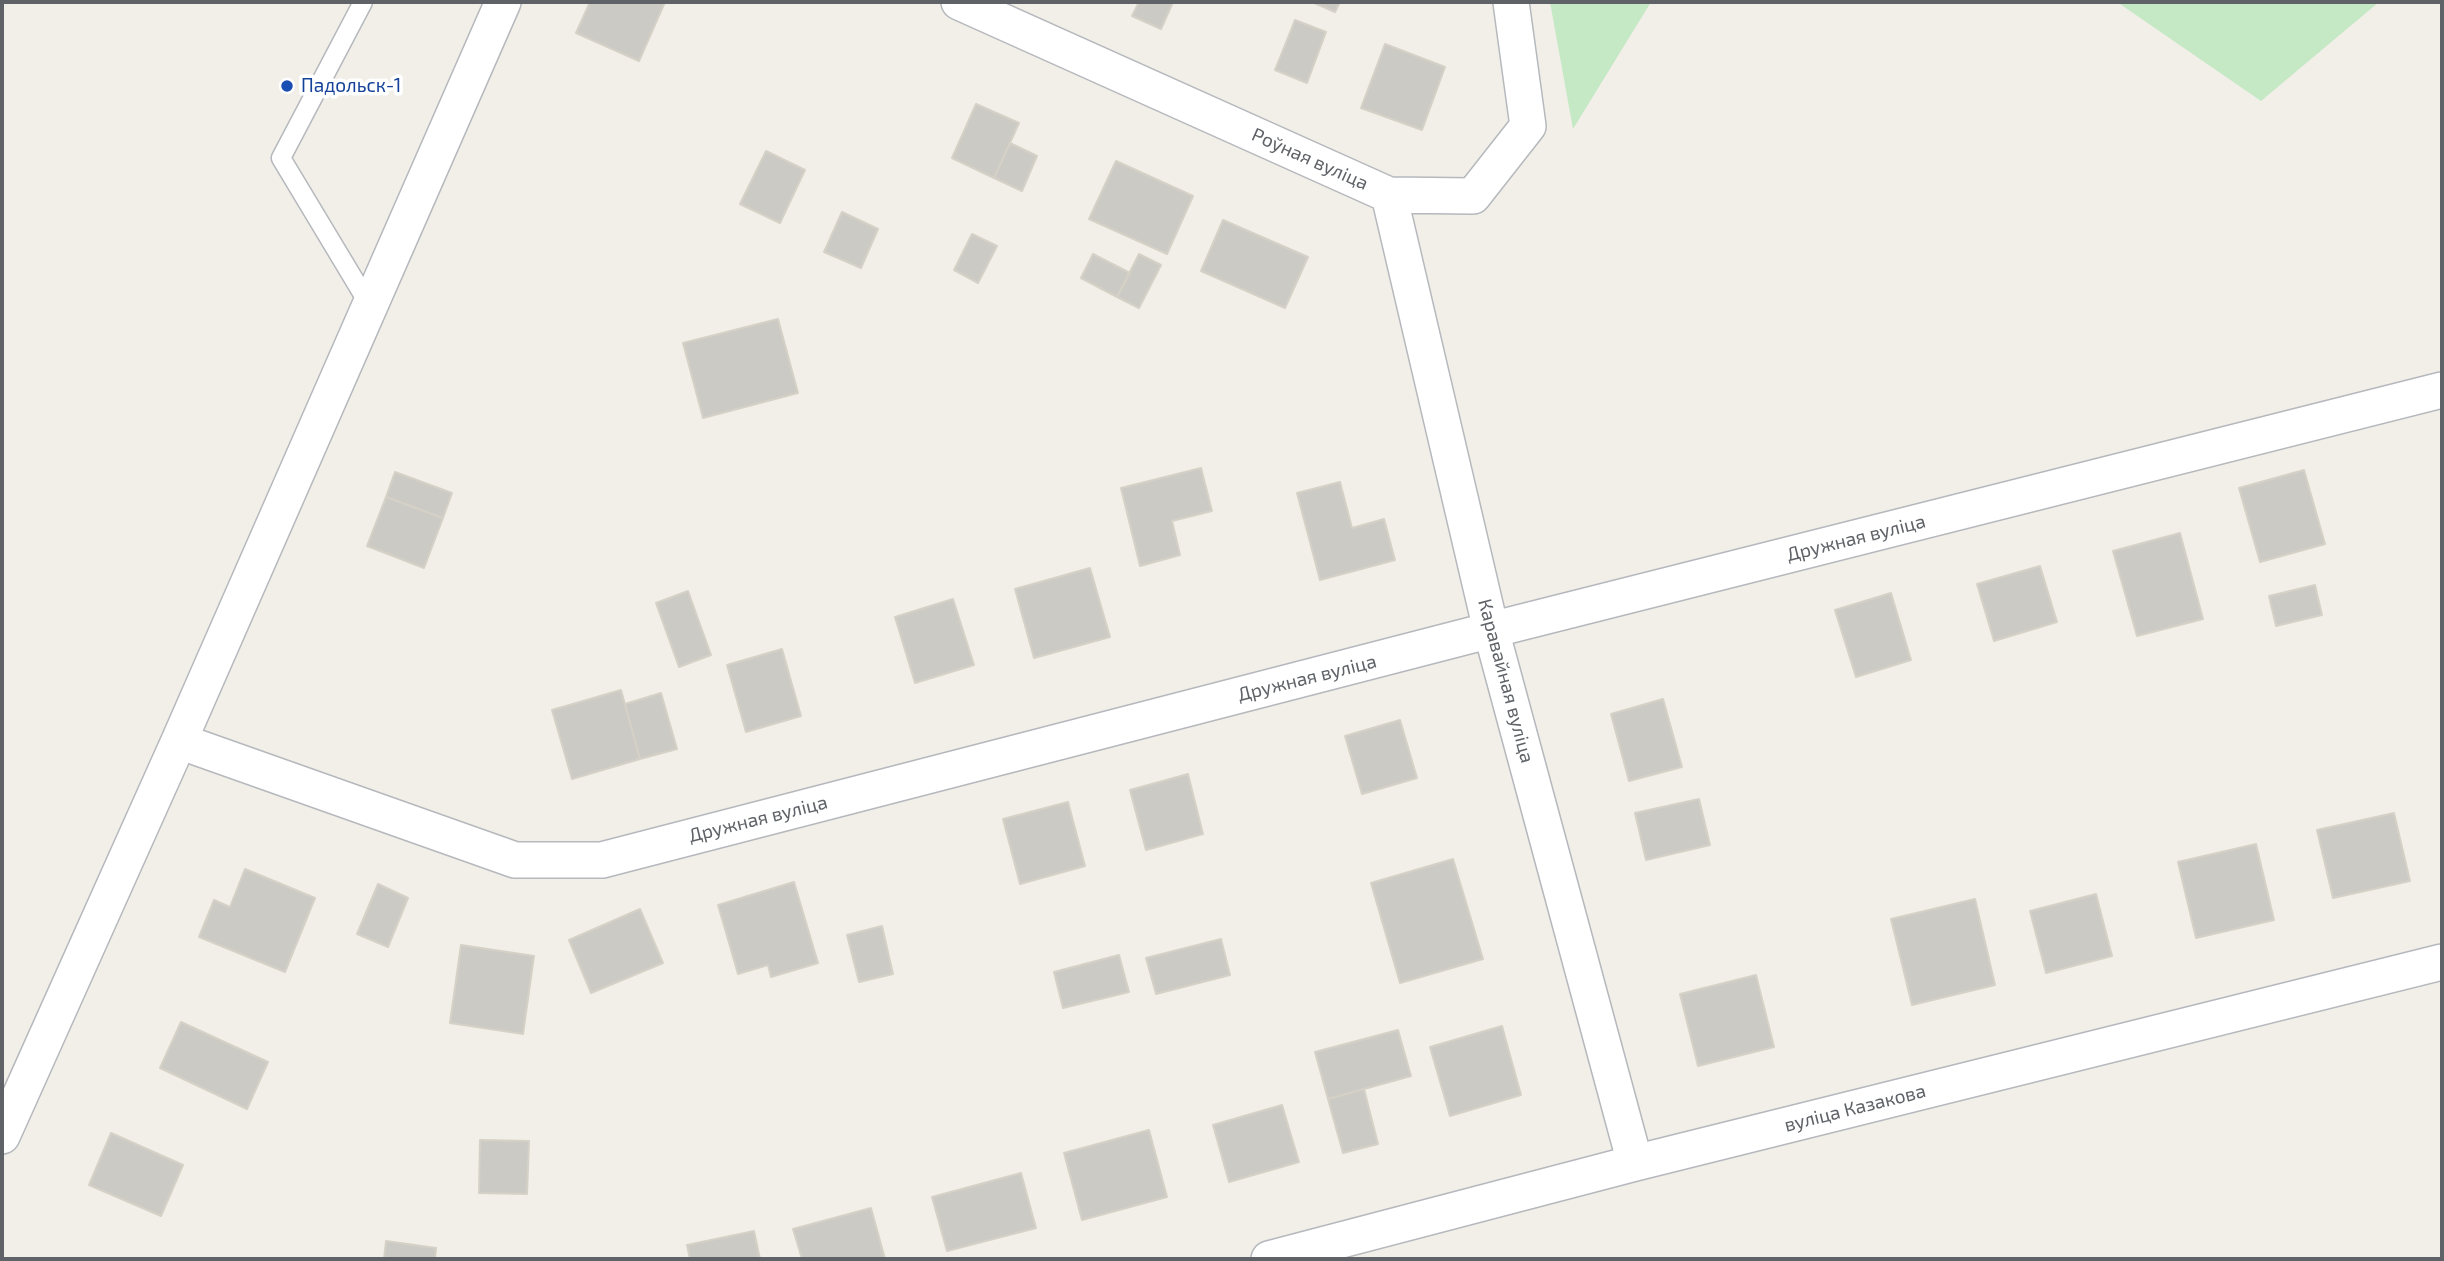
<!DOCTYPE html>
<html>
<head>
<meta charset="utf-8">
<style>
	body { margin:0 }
	#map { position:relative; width:2444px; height:1261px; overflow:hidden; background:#f1efe8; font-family:"Exo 2",sans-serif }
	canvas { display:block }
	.frame { position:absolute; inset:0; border:4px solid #5f6368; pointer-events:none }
</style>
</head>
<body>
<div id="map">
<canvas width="2444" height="1261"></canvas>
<div class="frame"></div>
</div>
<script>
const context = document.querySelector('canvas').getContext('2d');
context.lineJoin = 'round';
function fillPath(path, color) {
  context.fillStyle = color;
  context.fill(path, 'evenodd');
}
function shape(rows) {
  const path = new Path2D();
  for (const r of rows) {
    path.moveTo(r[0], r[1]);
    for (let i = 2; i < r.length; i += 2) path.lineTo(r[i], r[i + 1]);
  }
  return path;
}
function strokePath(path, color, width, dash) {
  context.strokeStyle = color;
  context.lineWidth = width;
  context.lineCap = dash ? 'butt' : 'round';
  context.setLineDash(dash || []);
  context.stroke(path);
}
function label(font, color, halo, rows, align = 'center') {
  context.font = font + ' "Exo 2",sans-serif';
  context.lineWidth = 7;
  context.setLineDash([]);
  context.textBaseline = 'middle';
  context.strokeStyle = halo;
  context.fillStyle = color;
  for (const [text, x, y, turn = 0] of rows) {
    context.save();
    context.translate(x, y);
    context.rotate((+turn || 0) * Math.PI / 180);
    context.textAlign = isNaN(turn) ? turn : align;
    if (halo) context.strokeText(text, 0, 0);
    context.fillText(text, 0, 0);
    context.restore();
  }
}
fillPath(shape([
	[1550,2,1651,2,1573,129],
	[2117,2,2379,2,2261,101]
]), '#c5e8c5');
const building = shape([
	[590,2,665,2,639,61,576,33,590,2],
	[1139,2,1173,2,1161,29,1132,16,1139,2],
	[1312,2,1340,2,1335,12,1312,2],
	[1295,20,1326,32,1307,83,1275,70,1295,20],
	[1385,44,1445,67,1422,130,1361,108,1385,44],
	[976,104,1019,123,994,178,952,158,976,104],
	[1010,143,1037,156,1022,191,994,178,1010,143],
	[766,151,805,170,780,223,740,204,766,151],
	[1116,161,1193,196,1167,254,1089,219,1116,161],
	[842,212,878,229,861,268,824,252,842,212],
	[1223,220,1308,257,1285,308,1201,271,1223,220],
	[972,234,997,246,978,283,954,270,972,234],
	[1093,254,1130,273,1117,297,1081,278,1093,254],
	[1139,254,1161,265,1139,308,1117,297,1139,254],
	[778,319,798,393,703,418,683,343,778,319],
	[1201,468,1212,511,1172,521,1180,555,1140,566,1121,488,1201,468],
	[2304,470,2325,544,2260,562,2239,488,2304,470],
	[395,472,452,493,443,518,386,497,395,472],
	[1340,482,1352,528,1384,519,1395,560,1320,580,1297,493,1340,482],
	[386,497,443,518,424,568,367,546,386,497],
	[2180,533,2203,619,2137,636,2113,551,2180,533],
	[2040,566,2057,622,1994,641,1977,584,2040,566],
	[1090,568,1110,637,1034,658,1015,589,1090,568],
	[2315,585,2322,615,2276,626,2269,596,2315,585],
	[688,591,711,655,679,667,656,603,688,591],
	[1891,593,1911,660,1856,677,1835,610,1891,593],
	[953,599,974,665,915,683,895,617,953,599],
	[782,649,801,716,746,732,727,665,782,649],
	[621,690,640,759,572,779,552,710,621,690],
	[661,693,677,749,640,759,625,704,661,693],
	[1663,699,1682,767,1629,781,1611,714,1663,699],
	[1400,720,1417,778,1362,794,1345,736,1400,720],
	[1188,774,1203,834,1146,850,1130,790,1188,774],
	[1699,799,1710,845,1646,860,1635,813,1699,799],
	[1068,802,1085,866,1020,884,1003,819,1068,802],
	[2394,813,2410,881,2333,898,2317,830,2394,813],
	[2256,844,2274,920,2196,938,2178,862,2256,844],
	[1453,859,1483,959,1400,983,1371,883,1453,859],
	[245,869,315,898,285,972,199,937,214,900,230,907,245,869],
	[794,882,818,963,771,977,768,965,738,974,718,905,794,882],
	[378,884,408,898,388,947,357,934,378,884],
	[2096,894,2112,956,2046,973,2030,911,2096,894],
	[1975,899,1995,985,1912,1005,1891,919,1975,899],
	[640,909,663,963,591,993,569,940,640,909],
	[882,926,893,974,859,982,847,935,882,926],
	[1221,939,1230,975,1156,994,1146,958,1221,939],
	[461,945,534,956,523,1034,450,1023,461,945],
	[1119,955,1129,992,1063,1008,1054,972,1119,955],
	[1756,975,1774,1047,1698,1066,1680,994,1756,975],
	[181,1022,268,1062,247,1109,160,1068,181,1022],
	[1502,1026,1521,1095,1450,1116,1430,1047,1502,1026],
	[1398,1030,1411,1076,1328,1099,1315,1052,1398,1030],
	[1364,1089,1378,1144,1343,1153,1328,1099,1364,1089],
	[1282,1105,1299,1162,1229,1182,1213,1125,1282,1105],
	[1149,1130,1167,1197,1082,1220,1064,1153,1149,1130],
	[111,1133,183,1165,161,1216,89,1185,111,1133],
	[480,1140,529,1141,527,1194,479,1193,480,1140],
	[1021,1173,1036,1228,947,1251,932,1197,1021,1173],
	[871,1208,885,1259,802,1259,793,1229,871,1208],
	[754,1231,760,1259,690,1259,687,1245,754,1231],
	[386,1241,436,1248,435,1259,384,1259,386,1241]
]);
fillPath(building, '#cccac5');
strokePath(building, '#d6d1c6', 2);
const service = shape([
	[363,2,281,158,370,306]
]);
const minor = shape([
	[959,2,1389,195,1473,196,1528,126,1511,2],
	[1389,195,1491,630,1635,1163],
	[179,741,515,860,602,860,1491,630,2442,390],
	[2,1136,179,741,503,2],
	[1269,1259,1635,1163,2442,962]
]);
strokePath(service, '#b5b8bc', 21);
strokePath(minor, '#b5b8bc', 38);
strokePath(service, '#fff', 18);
strokePath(minor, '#fff', 35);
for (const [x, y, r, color] of [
	[287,86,7,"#1a4fb4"]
]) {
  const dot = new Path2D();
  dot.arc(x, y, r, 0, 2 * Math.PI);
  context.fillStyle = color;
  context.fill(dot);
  strokePath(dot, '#fff', 2.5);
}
label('19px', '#164399', '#fff', [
	["Падольск-1",301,86]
], 'left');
label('19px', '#5f6368', '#fff', [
	["Роўная вуліца",1310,159,24],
	["Дружная вуліца",1856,538,-14],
	["Дружная вуліца",1307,678,-14],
	["Каравайная вуліца",1506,681,75],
	["Дружная вуліца",758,819,-14],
	["вуліца Казакова",1855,1108,-14]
]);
</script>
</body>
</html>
